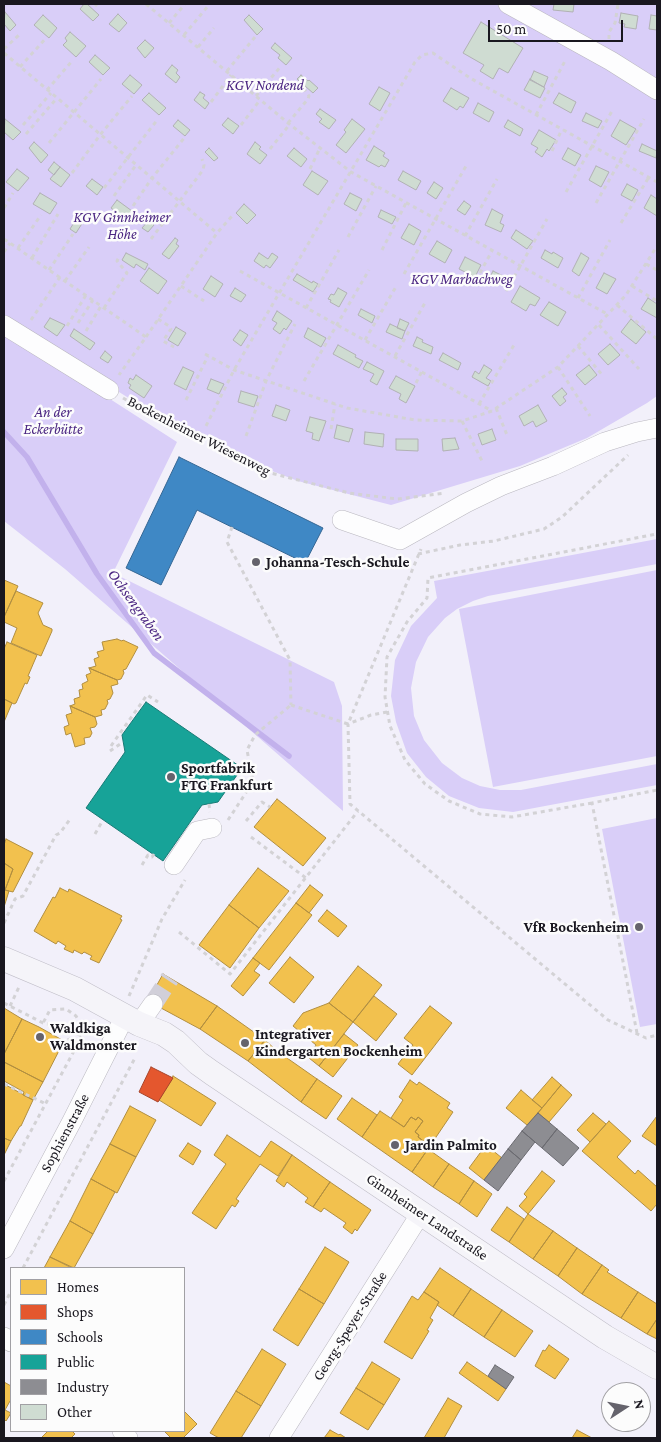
<!DOCTYPE html>
<html>
<head>
<meta charset="utf-8">
<style>
	body { margin:0 }
	#map { position:relative; width:661px; height:1442px; overflow:hidden; background:#f2f0fa; font-family:"Crimson Pro",serif }
	canvas { display:block }
	.frame { position:absolute; inset:0; border:5px solid #19171f; pointer-events:none }
	.legend { position:absolute; left:10px; top:1267px; width:175px; height:165px; box-sizing:border-box; background:#fcfcfc; border:1px solid #a1a0a4; margin:0; padding:6px 9px; list-style:none; font-size:15px; color:#19171f }
	.legend li { display:flex; align-items:center; gap:10px; height:25px }
	.legend b { width:25px; border:1px solid #a1a0a4 }
	.north { position:absolute; left:601px; top:1382px; width:50px; height:50px; box-sizing:border-box; background:#fcfcfc; border:1px solid #a1a0a4; border-radius:50%; rotate:79deg; font-size:14px; font-weight:700; line-height:20px; text-align:center; color:#19171f }
	.north::after { content:''; display:block; margin:auto; width:18px; height:22px; background:#65636c; clip-path:polygon(50% 0,100% 100%,50% 72%,0 100%) }
	.scale { position:absolute; left:488px; top:20px; width:135px; height:22px; box-sizing:border-box; border:2px solid #19171f; border-top:0; padding-left:6px; font-size:15px; line-height:18px; white-space:nowrap; color:#19171f; -webkit-text-stroke:4px #fcfcfc; paint-order:stroke }
</style>
</head>
<body>
<div id="map">
<canvas width="661" height="1442"></canvas>
<div class="frame"></div>
<ul class="legend">
<li><b style="height:14px;background:#f2c14e"></b>Homes</li>
<li><b style="height:14px;background:#e4572e"></b>Shops</li>
<li><b style="height:14px;background:#3f88c5"></b>Schools</li>
<li><b style="height:14px;background:#17a398"></b>Public</li>
<li><b style="height:14px;background:#8d8d92"></b>Industry</li>
<li><b style="height:14px;background:#cfdcd2"></b>Other</li>
</ul>
<div class="north">N</div>
<div class="scale">50 m</div>
</div>
<script>
const context = document.querySelector('canvas').getContext('2d');
context.lineJoin = 'round';
function fillPath(path, color) {
  context.fillStyle = color;
  context.fill(path, 'evenodd');
}
function shape(rows) {
  const path = new Path2D();
  for (const r of rows) {
    path.moveTo(r[0], r[1]);
    for (let i = 2; i < r.length; i += 2) path.lineTo(r[i], r[i + 1]);
  }
  return path;
}
function strokePath(path, color, width, dash) {
  context.strokeStyle = color;
  context.lineWidth = width;
  context.lineCap = dash ? 'butt' : 'round';
  context.setLineDash(dash || []);
  context.stroke(path);
}
function label(font, color, halo, rows, align = 'center') {
  context.font = font + ' "Crimson Pro",serif';
  context.lineWidth = 5;
  context.setLineDash([]);
  context.textBaseline = 'middle';
  context.strokeStyle = halo;
  context.fillStyle = color;
  for (const [text, x, y, turn = 0] of rows) {
    context.save();
    context.translate(x, y);
    context.rotate((+turn || 0) * Math.PI / 180);
    context.textAlign = isNaN(turn) ? turn : align;
    if (halo) context.strokeText(text, 0, 0);
    context.fillText(text, 0, 0);
    context.restore();
  }
}
fillPath(shape([
	[4,4,657,4,657,396,647,403,587,438,520,466,391,505,298,481,254,464,151,412,4,320],
	[4,331,177,442,113,573,334,682,342,706,343,811,65,569,4,521],
	[657,539,657,564,488,596,473,601,457,609,445,618,428,637,416,662,411,688,414,716,424,740,442,763,462,778,480,786,500,790,521,790,657,764,657,785,513,812,479,808,449,796,426,777,407,753,396,722,391,696,395,660,411,626,437,598,434,581],
	[657,570,657,756,493,787,459,609],
	[657,818,657,1024,640,1027,602,829]
]), '#d9cef8');
const homes = shape([
	[4,580,18,586,4,617,4,580],
	[16,591,43,603,38,613,43,625,52,629,52,631,41,656,11,643,17,628,4,622,4,617,16,591],
	[117,639,122,641,123,640,138,647,126,669,123,670,124,673,121,679,117,680,89,668,96,666,94,659,99,657,97,652,104,650,102,642,117,639],
	[7,642,37,655,28,676,30,677,27,684,25,683,16,703,14,704,4,699,4,649,7,642],
	[89,668,117,680,118,684,111,686,113,693,110,699,107,700,108,703,105,709,101,710,102,715,95,717,70,706,75,704,74,699,80,697,79,690,83,689,82,684,88,681,86,675,91,673,89,668],
	[4,699,12,703,4,722,4,699],
	[70,706,95,717,97,724,95,727,90,728,92,733,90,737,84,738,85,744,75,747,71,733,66,735,64,727,69,725,66,715,72,713,70,706],
	[277,799,326,838,303,866,254,827,277,799],
	[6,839,33,853,13,892,5,890,13,869,4,863,4,845,6,839],
	[4,863,13,869,5,890,9,891,4,907,4,863],
	[258,868,289,891,259,928,229,905,258,868],
	[310,885,323,895,309,913,296,903,310,885],
	[60,888,68,892,69,889,122,916,120,919,122,920,99,963,90,959,92,956,84,952,82,954,74,950,73,953,64,949,66,946,58,941,56,944,34,931,53,897,55,898,60,888],
	[296,903,312,915,269,970,253,958,296,903],
	[229,905,259,928,230,968,199,945,229,905],
	[327,910,347,926,338,937,318,921,327,910],
	[290,957,314,977,294,1003,269,983,290,957],
	[253,958,260,963,254,971,260,975,243,996,231,986,253,958],
	[358,966,382,985,353,1022,329,1003,358,966],
	[163,974,217,1006,200,1029,148,1001,163,974],
	[374,996,397,1014,376,1041,353,1022,374,996],
	[329,1003,353,1022,319,1066,309,1058,316,1045,293,1026,303,1013,329,1003],
	[217,1006,265,1040,248,1061,200,1029,217,1006],
	[430,1006,452,1023,412,1075,398,1064,413,1045,404,1038,430,1006],
	[4,1008,22,1019,4,1054,4,1008],
	[22,1019,39,1027,64,1041,43,1082,4,1062,4,1054,22,1019],
	[344,1034,358,1045,333,1077,319,1066,344,1034],
	[265,1040,278,1052,282,1046,291,1052,287,1058,317,1079,301,1102,248,1061,265,1040],
	[4,1062,43,1082,33,1100,23,1095,24,1092,4,1081,4,1062],
	[173,1076,216,1103,201,1126,159,1100,173,1076],
	[552,1077,561,1085,542,1108,532,1100,552,1077],
	[317,1079,342,1096,326,1119,301,1102,317,1079],
	[410,1080,417,1085,419,1082,450,1103,447,1108,453,1112,430,1146,418,1137,419,1135,415,1132,423,1121,418,1117,416,1120,411,1117,404,1127,391,1118,403,1100,399,1097,410,1080],
	[4,1084,33,1100,21,1126,20,1126,11,1141,4,1138,4,1084],
	[561,1085,572,1095,549,1122,538,1113,561,1085],
	[521,1090,542,1108,527,1125,506,1108,521,1090],
	[352,1098,377,1115,362,1137,337,1119,352,1098],
	[130,1106,156,1120,136,1157,110,1144,130,1106],
	[380,1111,404,1127,411,1117,416,1120,418,1117,423,1121,415,1132,419,1135,418,1137,430,1146,412,1172,362,1137,380,1111],
	[593,1113,606,1124,590,1142,577,1130,593,1113],
	[657,1116,657,1146,642,1136,657,1116],
	[609,1121,631,1141,617,1157,635,1174,638,1170,657,1187,657,1204,651,1211,582,1151,609,1121],
	[227,1135,260,1157,271,1141,292,1155,278,1176,260,1164,236,1199,239,1201,235,1207,232,1205,216,1229,192,1213,226,1164,214,1155,227,1135],
	[4,1138,11,1141,4,1155,4,1138],
	[188,1143,201,1151,193,1165,179,1156,188,1143],
	[110,1144,136,1157,117,1193,91,1179,110,1144],
	[486,1145,502,1158,484,1180,469,1168,486,1145],
	[428,1149,449,1164,433,1187,412,1172,428,1149],
	[292,1155,330,1182,313,1207,305,1202,308,1198,287,1182,284,1187,276,1181,292,1155],
	[449,1164,474,1181,459,1204,433,1187,449,1164],
	[542,1171,555,1181,528,1214,519,1206,527,1197,524,1194,542,1171],
	[91,1179,115,1192,93,1234,70,1221,91,1179],
	[474,1181,492,1194,477,1217,459,1204,474,1181],
	[330,1182,371,1210,357,1231,355,1229,352,1234,343,1227,346,1223,324,1208,321,1212,313,1207,330,1182],
	[507,1207,524,1219,509,1242,491,1230,507,1207],
	[528,1214,553,1231,533,1259,509,1242,528,1214],
	[70,1221,93,1234,74,1268,50,1257,70,1221],
	[553,1231,577,1248,558,1276,533,1259,553,1231],
	[325,1247,349,1262,324,1304,299,1289,325,1247],
	[577,1248,602,1265,582,1294,558,1276,577,1248],
	[50,1257,72,1268,44,1268,50,1257],
	[602,1265,609,1270,607,1272,638,1292,621,1318,582,1294,602,1265],
	[440,1268,471,1289,453,1316,437,1305,439,1302,424,1292,440,1268],
	[299,1289,324,1304,298,1346,273,1330,299,1289],
	[471,1289,502,1310,484,1337,453,1316,471,1289],
	[424,1292,439,1302,430,1318,433,1320,427,1330,429,1331,412,1359,384,1342,412,1296,418,1300,424,1292],
	[638,1292,657,1304,657,1319,647,1334,621,1318,638,1292],
	[502,1310,533,1331,515,1357,484,1337,502,1310],
	[657,1319,657,1339,647,1334,657,1319],
	[549,1345,569,1359,555,1379,535,1366,543,1350,545,1351,549,1345],
	[262,1349,286,1364,261,1406,236,1391,262,1349],
	[372,1362,400,1379,384,1405,356,1388,372,1362],
	[467,1362,506,1389,498,1401,459,1373,467,1362],
	[4,1382,11,1386,11,1402,10,1401,5,1410,11,1413,6,1421,4,1419,4,1382],
	[356,1388,384,1405,368,1430,340,1413,356,1388],
	[236,1391,261,1406,241,1438,219,1438,210,1433,236,1391],
	[448,1398,462,1406,444,1438,424,1438,448,1398],
	[184,1411,197,1424,183,1438,171,1438,164,1431,184,1431,184,1411],
	[330,1430,339,1435,340,1434,346,1438,324,1438,330,1430],
	[577,1430,592,1438,572,1438,577,1430],
	[48,1431,72,1431,75,1434,72,1437,73,1438,41,1438,48,1431]
]);
fillPath(homes, '#f2c14e');
strokePath(homes, '#b18e40', 1);
const shops = shape([
	[151,1067,173,1078,158,1102,139,1092,151,1067]
]);
fillPath(shops, '#e4572e');
strokePath(shops, '#a7442a', 1);
const schools = shape([
	[179,457,323,528,305,563,197,510,161,585,126,568,179,457]
]);
fillPath(schools, '#3f88c5');
strokePath(schools, '#346693', 1);
const public = shape([
	[146,702,242,768,218,802,202,805,163,861,86,808,125,752,122,735,146,702]
]);
fillPath(public, '#17a398');
strokePath(public, '#187974', 1);
const industry = shape([
	[538,1113,557,1129,542,1148,522,1131,538,1113],
	[557,1129,579,1148,563,1166,542,1148,557,1129],
	[522,1131,535,1142,521,1160,508,1149,522,1131],
	[508,1149,521,1160,498,1191,484,1180,508,1149],
	[495,1365,514,1377,506,1389,488,1376,495,1365]
]);
fillPath(industry, '#8d8d92');
strokePath(industry, '#6a6a70', 1);
strokePath(shape([
	[4,432,27,457,97,574,154,653,289,756]
]), '#c2b1ec', 5.5);
const building = shape([
	[84,4,87,4,99,15,93,21,80,9,84,4],
	[554,4,574,4,573,12,553,10,554,4],
	[5,12,16,25,10,31,4,24,5,12],
	[621,13,638,16,636,29,624,27,625,24,619,23,621,13],
	[118,14,127,23,119,32,109,24,118,14],
	[43,15,57,28,49,38,34,25,43,15],
	[249,15,263,29,257,35,244,20,249,15],
	[651,15,657,16,657,30,649,29,651,15],
	[481,22,523,48,508,73,499,68,493,79,480,71,484,65,463,53,481,22],
	[70,32,86,46,76,57,63,45,67,41,65,38,70,32],
	[145,40,154,48,145,58,137,48,145,40],
	[275,43,292,58,286,65,278,58,280,55,271,48,275,43],
	[95,55,110,68,103,75,89,62,95,55],
	[172,65,178,70,176,73,180,77,176,83,165,74,172,65],
	[534,71,548,77,544,87,530,80,534,71],
	[130,75,142,85,134,94,122,84,130,75],
	[301,75,308,81,309,80,318,88,313,93,297,79,301,75],
	[530,79,545,88,540,98,524,90,530,79],
	[379,87,390,93,380,111,369,104,379,87],
	[451,88,469,98,463,108,460,106,457,110,443,101,451,88],
	[200,92,205,95,203,98,209,103,205,109,194,100,200,92],
	[149,93,166,108,159,115,142,100,149,93],
	[559,93,576,102,571,113,553,103,559,93],
	[478,103,494,112,489,122,473,113,478,103],
	[320,109,336,120,329,129,319,122,322,119,316,114,320,109],
	[586,113,602,121,598,128,582,121,586,113],
	[228,118,239,126,233,134,222,125,228,118],
	[5,119,21,132,13,140,4,132,5,119],
	[352,119,365,129,346,153,336,145,346,132,344,130,352,119],
	[178,120,190,130,185,136,173,126,178,120],
	[508,120,523,129,520,136,504,127,508,120],
	[620,120,636,129,626,145,611,136,620,120],
	[539,130,556,140,549,151,547,149,542,157,535,152,538,148,531,144,539,130],
	[34,142,48,155,41,163,29,148,34,142],
	[255,142,261,147,259,149,267,155,260,164,247,154,255,142],
	[642,144,657,151,656,158,639,151,642,144],
	[374,146,385,153,383,156,389,160,385,167,381,165,379,167,366,160,374,146],
	[209,148,218,158,214,161,205,152,209,148],
	[294,148,307,159,301,167,287,156,294,148],
	[568,148,581,155,575,166,562,159,568,148],
	[54,162,60,167,54,175,48,170,54,162],
	[596,166,609,172,601,187,589,180,596,166],
	[60,167,70,175,61,187,50,179,60,167],
	[17,169,29,178,18,191,6,182,17,169],
	[312,171,328,181,318,195,303,185,312,171],
	[403,171,421,181,416,190,398,180,403,171],
	[92,179,103,187,97,195,86,186,92,179],
	[434,182,443,188,436,199,427,193,434,182],
	[627,184,638,190,632,201,621,195,627,184],
	[40,193,57,203,50,214,33,204,40,193],
	[350,193,362,199,356,211,344,204,350,193],
	[651,195,657,199,657,216,644,208,651,195],
	[117,200,132,211,126,219,111,208,117,200],
	[464,201,471,206,465,215,457,210,464,201],
	[244,204,256,215,247,224,236,213,244,204],
	[492,209,503,215,500,223,504,225,501,232,485,225,492,209],
	[381,210,396,217,392,224,378,217,381,210],
	[77,218,83,222,76,233,70,229,77,218],
	[149,220,154,225,148,232,142,228,149,220],
	[409,224,421,231,414,245,401,238,409,224],
	[516,230,533,241,527,249,511,238,516,230],
	[175,238,178,240,176,244,179,246,169,259,162,254,175,238],
	[437,241,452,250,445,263,429,254,437,241],
	[545,250,552,254,553,252,563,258,558,268,541,258,545,250],
	[126,253,148,264,145,270,136,264,134,268,122,260,126,253],
	[259,253,268,259,272,253,278,257,270,268,266,265,264,268,254,261,259,253],
	[581,253,589,258,579,276,572,271,581,253],
	[465,257,481,265,475,277,459,269,465,257],
	[149,268,167,281,158,294,140,281,149,268],
	[493,271,509,279,505,287,489,279,493,271],
	[604,273,616,279,607,294,596,288,604,273],
	[297,274,312,283,313,281,318,284,313,292,293,280,297,274],
	[211,276,223,284,215,297,203,289,211,276],
	[520,286,540,298,535,306,530,304,526,311,511,302,520,286],
	[235,288,246,295,241,302,230,296,235,288],
	[338,288,347,293,339,307,330,302,331,300,328,299,331,294,334,295,338,288],
	[648,298,657,304,657,318,641,309,648,298],
	[549,302,566,312,558,326,540,315,549,302],
	[361,309,375,316,372,323,358,315,361,309],
	[277,311,292,321,286,330,284,328,280,334,273,329,277,323,272,320,277,311],
	[50,318,65,325,57,336,44,327,50,318],
	[400,319,409,323,405,331,397,328,400,319],
	[631,319,646,332,636,344,621,332,631,319],
	[390,324,405,331,402,339,386,332,390,324],
	[176,327,186,333,178,346,168,340,176,327],
	[308,328,326,338,321,347,304,337,308,328],
	[74,329,95,343,90,350,70,336,74,329],
	[240,330,248,335,241,346,233,340,240,330],
	[417,337,423,340,422,342,433,347,431,354,413,346,417,337],
	[610,344,620,355,608,365,598,354,610,344],
	[338,345,356,355,355,357,363,361,359,368,333,354,338,345],
	[105,351,112,357,108,363,100,358,105,351],
	[443,353,461,363,458,370,439,360,443,353],
	[367,362,384,371,377,385,370,381,374,374,363,369,367,362],
	[484,365,492,370,486,378,491,381,488,386,472,377,475,371,479,374,484,365],
	[589,365,597,375,585,385,576,375,589,365],
	[183,367,194,372,186,390,174,384,183,367],
	[136,375,152,386,144,398,129,388,131,385,128,383,130,378,133,380,136,375],
	[396,376,415,386,406,403,399,399,401,394,389,388,396,376],
	[211,379,224,384,219,394,207,389,211,379],
	[562,388,567,394,563,397,566,401,560,406,552,396,562,388],
	[241,391,258,396,254,407,238,402,241,391],
	[276,405,290,410,286,421,272,416,276,405],
	[538,405,547,421,536,427,533,421,524,426,519,416,538,405],
	[310,417,326,421,319,441,312,439,313,433,306,431,310,417],
	[337,425,353,429,349,442,334,438,337,425],
	[492,429,496,440,482,445,478,434,492,429],
	[365,432,384,434,383,447,364,444,365,432],
	[455,438,459,449,443,451,442,439,455,438],
	[396,439,418,439,418,451,396,450,396,439]
]);
fillPath(building, '#cfdcd2');
strokePath(building, '#b1b2b4', 1);
strokePath(shape([
	[153,1004,170,978]
]), '#d1cfd9', 19, [19, 9]);
const minor = shape([
	[508,4,611,61,657,90],
	[4,325,109,390],
	[342,520,400,540,466,503,501,486,553,466,605,442,637,432,657,428],
	[174,865,197,831,212,828],
	[139,1024,153,1004],
	[4,1249,72,1121,125,1016],
	[4,1337,11,1342],
	[122,1431,128,1438],
	[279,1438,421,1213]
]);
const major = shape([
	[4,959,75,989,139,1024,164,1034,176,1042,198,1063,212,1073,605,1337,657,1367]
]);
strokePath(minor, '#b9b7bf', 20);
strokePath(major, '#c0bec8', 25);
strokePath(shape([
	[146,4,288,123,351,172,609,315],
	[95,6,97,4],
	[169,23,185,4],
	[184,35,208,6],
	[609,39,609,32,615,23,618,4],
	[198,47,214,28],
	[4,49,21,33],
	[4,53,217,233],
	[20,67,46,38],
	[227,71,255,37],
	[47,90,73,60],
	[256,96,281,66],
	[211,102,231,75],
	[536,115,565,61],
	[288,123,308,99,309,96,302,86],
	[23,125,51,93],
	[241,125,260,100],
	[26,134,57,98],
	[49,143,101,79],
	[270,149,290,124],
	[552,151,562,129],
	[310,169,320,148],
	[72,173,100,135,132,96],
	[104,188,158,119],
	[566,192,612,111],
	[114,196,136,165],
	[596,203,644,119],
	[133,206,152,178,185,137],
	[4,208,13,193],
	[621,223,649,177],
	[465,236,497,179],
	[348,237,376,186],
	[4,239,146,337,119,375],
	[151,239,203,170,204,165,202,159],
	[18,248,41,215],
	[382,250,406,203],
	[4,252,10,243],
	[32,258,58,214],
	[646,264,657,270],
	[49,270,73,234],
	[240,271,492,411],
	[404,274,466,166],
	[476,280,492,251],
	[65,281,89,247],
	[181,286,204,301],
	[632,286,657,301],
	[506,291,547,219],
	[578,298,610,240],
	[617,305,657,339],
	[104,308,127,273,117,261,120,255],
	[306,308,339,250],
	[158,319,169,326,171,329,163,341,174,347],
	[31,320,60,277],
	[78,323,93,300],
	[599,325,639,369],
	[67,326,86,295],
	[86,331,101,306],
	[146,337,217,233,232,216],
	[365,340,397,285],
	[578,346,603,376],
	[205,354,234,370,347,408,415,420,462,421,492,411,558,367,626,295,657,246],
	[395,356,426,301],
	[558,367,590,416],
	[304,381,369,270],
	[416,383,422,371],
	[123,398,149,414,263,471,349,493,397,499,445,493],
	[186,400,208,356],
	[479,404,514,345],
	[496,408,507,435],
	[462,421,483,463],
	[206,426,234,370,415,62,422,55,433,53,470,78,657,182],
	[331,429,335,404],
	[246,436,266,381,295,324],
	[232,527,227,542,290,660,291,705],
	[418,554,460,545,494,541,544,529,562,517,628,455],
	[291,705,348,724,421,549],
	[387,712,371,715,348,724,350,804,608,1020,646,1038,657,1035],
	[111,746,147,695,158,702],
	[110,751,123,742],
	[592,803,512,817,480,814,449,801,425,784,405,760,390,726,385,697,387,657,407,622,427,598,428,578,657,534],
	[209,804,210,812],
	[228,820,253,782,247,750,255,735,291,705],
	[246,821,262,802,270,807],
	[95,834,103,820],
	[251,837,306,878],
	[142,865,148,855,152,857,154,854],
	[4,923,15,899,23,896,56,835,60,833,71,818],
	[179,932,230,974,358,811],
	[129,996,162,919,185,880],
	[4,1003,43,1023,62,1027,82,1036],
	[10,1006,19,987],
	[67,1030,72,1053],
	[637,1033,592,803,657,790],
	[4,1084,44,1103],
	[4,1181,82,1036,81,1025,76,1016,66,1009,50,1010,43,1023],
	[23,1268,135,1058],
	[4,1305,11,1291]
]), '#d3d2d5', 3, [4, 4]);
strokePath(minor, '#fdfdfe', 19);
strokePath(major, '#f5f4f9', 24);
for (const [x, y, r, color] of [
	[256,562,5,"#65636c"],
	[171,777,5,"#65636c"],
	[639,927,5,"#65636c"],
	[40,1037,5,"#65636c"],
	[245,1043,5,"#65636c"],
	[395,1145,5,"#65636c"]
]) {
  const dot = new Path2D();
  dot.arc(x, y, r, 0, 2 * Math.PI);
  context.fillStyle = color;
  context.fill(dot);
  strokePath(dot, '#fcfcfc', 2);
}
label('italic 15px', '#4b2682', '#fcfcfc', [
	["KGV Nordend",265,85],
	["KGV Ginnheimer",122,217],
	["Höhe",122,234],
	["KGV Marbachweg",462,279],
	["An der",53,412],
	["Eckerbütte",53,429]
]);
label('15px', '#19171f', '#fcfcfc', [
	["Bockenheimer Wiesenweg",199,436,27],
	["Sophienstraße",65,1133,-62],
	["Ginnheimer Landstraße",427,1217,34],
	["Georg-Speyer-Straße",350,1326,-58]
]);
label('bold 15px', '#19171f', '#fcfcfc', [
	["Johanna-Tesch-Schule",266,562],
	["Sportfabrik",181,768],
	["FTG Frankfurt",181,785],
	["VfR Bockenheim",629,927,"right"],
	["Waldkiga",50,1028],
	["Waldmonster",50,1045],
	["Integrativer",255,1034],
	["Kindergarten Bockenheim",255,1051],
	["Jardin Palmito",405,1145]
], 'left');
label('italic 16px', '#4b2682', '#fcfcfc', [
	["Ochsengraben",136,605,54]
]);
</script>
</body>
</html>
